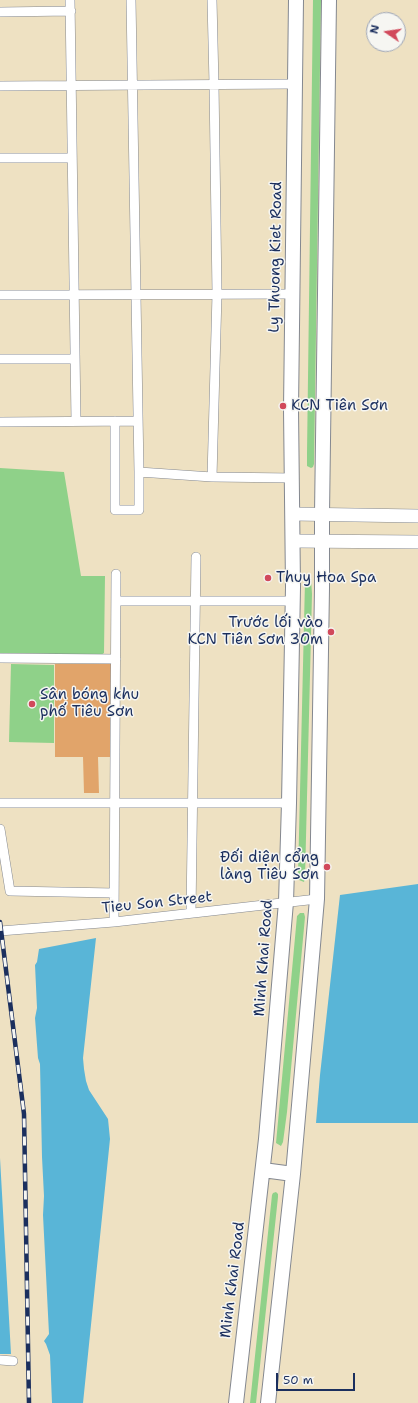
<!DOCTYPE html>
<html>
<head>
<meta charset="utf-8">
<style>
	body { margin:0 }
	#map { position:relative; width:418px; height:1403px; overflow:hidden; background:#eee1c2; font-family:"Shantell Sans",sans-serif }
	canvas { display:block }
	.north { position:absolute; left:366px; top:12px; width:40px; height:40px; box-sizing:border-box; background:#f6f6f2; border:1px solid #9ea6b7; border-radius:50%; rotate:283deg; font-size:11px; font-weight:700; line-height:16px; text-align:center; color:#1b2f5e }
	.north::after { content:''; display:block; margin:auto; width:14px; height:18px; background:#d1495b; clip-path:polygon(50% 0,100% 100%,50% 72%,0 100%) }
	.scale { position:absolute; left:276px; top:1373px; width:79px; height:18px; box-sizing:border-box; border:2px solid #1b2f5e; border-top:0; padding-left:5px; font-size:12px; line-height:14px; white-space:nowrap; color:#1b2f5e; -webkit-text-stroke:3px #f6f6f2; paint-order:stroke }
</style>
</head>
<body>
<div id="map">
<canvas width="418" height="1403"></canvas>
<div class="north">N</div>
<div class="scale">50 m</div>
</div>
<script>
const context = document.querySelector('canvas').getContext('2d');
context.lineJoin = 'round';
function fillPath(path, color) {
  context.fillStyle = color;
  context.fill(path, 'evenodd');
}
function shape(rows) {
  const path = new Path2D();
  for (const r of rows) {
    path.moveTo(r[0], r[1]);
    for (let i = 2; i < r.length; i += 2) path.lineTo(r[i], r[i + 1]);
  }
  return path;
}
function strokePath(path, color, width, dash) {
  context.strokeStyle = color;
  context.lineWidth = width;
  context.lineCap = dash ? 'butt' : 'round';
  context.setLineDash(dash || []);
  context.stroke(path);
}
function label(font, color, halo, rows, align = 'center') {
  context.font = font + ' "Shantell Sans",sans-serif';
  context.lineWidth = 3;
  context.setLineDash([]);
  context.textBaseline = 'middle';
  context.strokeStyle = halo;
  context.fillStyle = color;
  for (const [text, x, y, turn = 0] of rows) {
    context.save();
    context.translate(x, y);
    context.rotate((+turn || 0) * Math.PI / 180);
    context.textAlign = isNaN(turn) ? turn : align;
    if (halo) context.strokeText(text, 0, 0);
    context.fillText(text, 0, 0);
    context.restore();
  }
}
fillPath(shape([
	[313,0,321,0,314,464,313,467,311,468,307,466,307,453],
	[0,468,64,472,81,576,105,576,104,653,101,655,0,653],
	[307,577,311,579,312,594,305,878,304,882,299,880,298,876,305,581],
	[11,664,54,665,54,743,9,742],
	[300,913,304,913,305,917,287,1112,283,1142,281,1146,276,1143,297,916],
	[276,1192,278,1194,278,1197,256,1403,250,1403,272,1195,273,1193]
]), '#8fd189');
fillPath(shape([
	[418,884,418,1123,316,1123,320,1075,340,895],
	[96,938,83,1058,84,1069,86,1081,89,1090,108,1119,110,1139,83,1403,52,1403,50,1355,46,1344,44,1341,49,1334,43,1215,44,1196,42,1157,40,1064,38,1058,35,1018,37,1008,35,965,37,962,39,949],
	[0,1158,11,1354,0,1354]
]), '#59b5d7');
fillPath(shape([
	[55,664,111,664,110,757,98,757,99,793,84,793,83,757,55,757]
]), '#e1a46a');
const street = shape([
	[70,0,76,421],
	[131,0,139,472,212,477,293,478],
	[212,0,214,84,217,294,212,477],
	[0,12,71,11],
	[0,86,294,84],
	[0,158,72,158],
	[0,295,292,294],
	[0,359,75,359],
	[115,421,115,510,139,510,139,472],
	[0,422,138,421],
	[116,601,293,601],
	[0,658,116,659],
	[0,803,289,803],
	[0,829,10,891,114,893],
	[191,913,196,557],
	[114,922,116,574],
	[0,931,114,922,317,899],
	[0,1360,13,1361]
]);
const secondary = shape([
	[293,514,418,516],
	[293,541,418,542]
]);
const primary = shape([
	[263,1170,293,1174],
	[236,1403,266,1139,286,902,289,803,293,587,291,409,296,0],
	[268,1403,293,1174,317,899,322,588,322,514,329,0]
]);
strokePath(street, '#848890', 10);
strokePath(secondary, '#848890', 14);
strokePath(primary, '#848890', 16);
strokePath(street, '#fff', 9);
strokePath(secondary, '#fff', 13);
strokePath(primary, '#fff', 14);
const rail = shape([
	[0,922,24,1114,29,1403]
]);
strokePath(rail, '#1b2f5e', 4.5);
strokePath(rail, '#f6f6f2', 3, [9]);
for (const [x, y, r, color] of [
	[283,406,4,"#d1495b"],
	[268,578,4,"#d1495b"],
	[331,632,4,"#d1495b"],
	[32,704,4,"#d1495b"],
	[327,867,4,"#d1495b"]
]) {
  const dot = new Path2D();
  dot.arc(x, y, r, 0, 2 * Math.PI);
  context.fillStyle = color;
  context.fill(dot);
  strokePath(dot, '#f6f6f2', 1.5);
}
label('15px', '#1b2f5e', '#f6f6f2', [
	["Ly Thuong Kiet Road",276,257,-89],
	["Tieu Son Street",157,903,-6],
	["Minh Khai Road",264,958,-86],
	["Minh Khai Road",233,1280,-83]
]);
label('15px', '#1b2f5e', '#f6f6f2', [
	["KCN Tiên Sơn",291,406],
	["Thuy Hoa Spa",276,578],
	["Trước lối vào",323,623,"right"],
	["KCN Tiên Sơn 30m",323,640,"right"],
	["Sân bóng khu",40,695],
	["phố Tiêu Sơn",40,712],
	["Đối diện cổng",319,858,"right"],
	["làng Tiêu Sơn",319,875,"right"]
], 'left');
</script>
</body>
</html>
